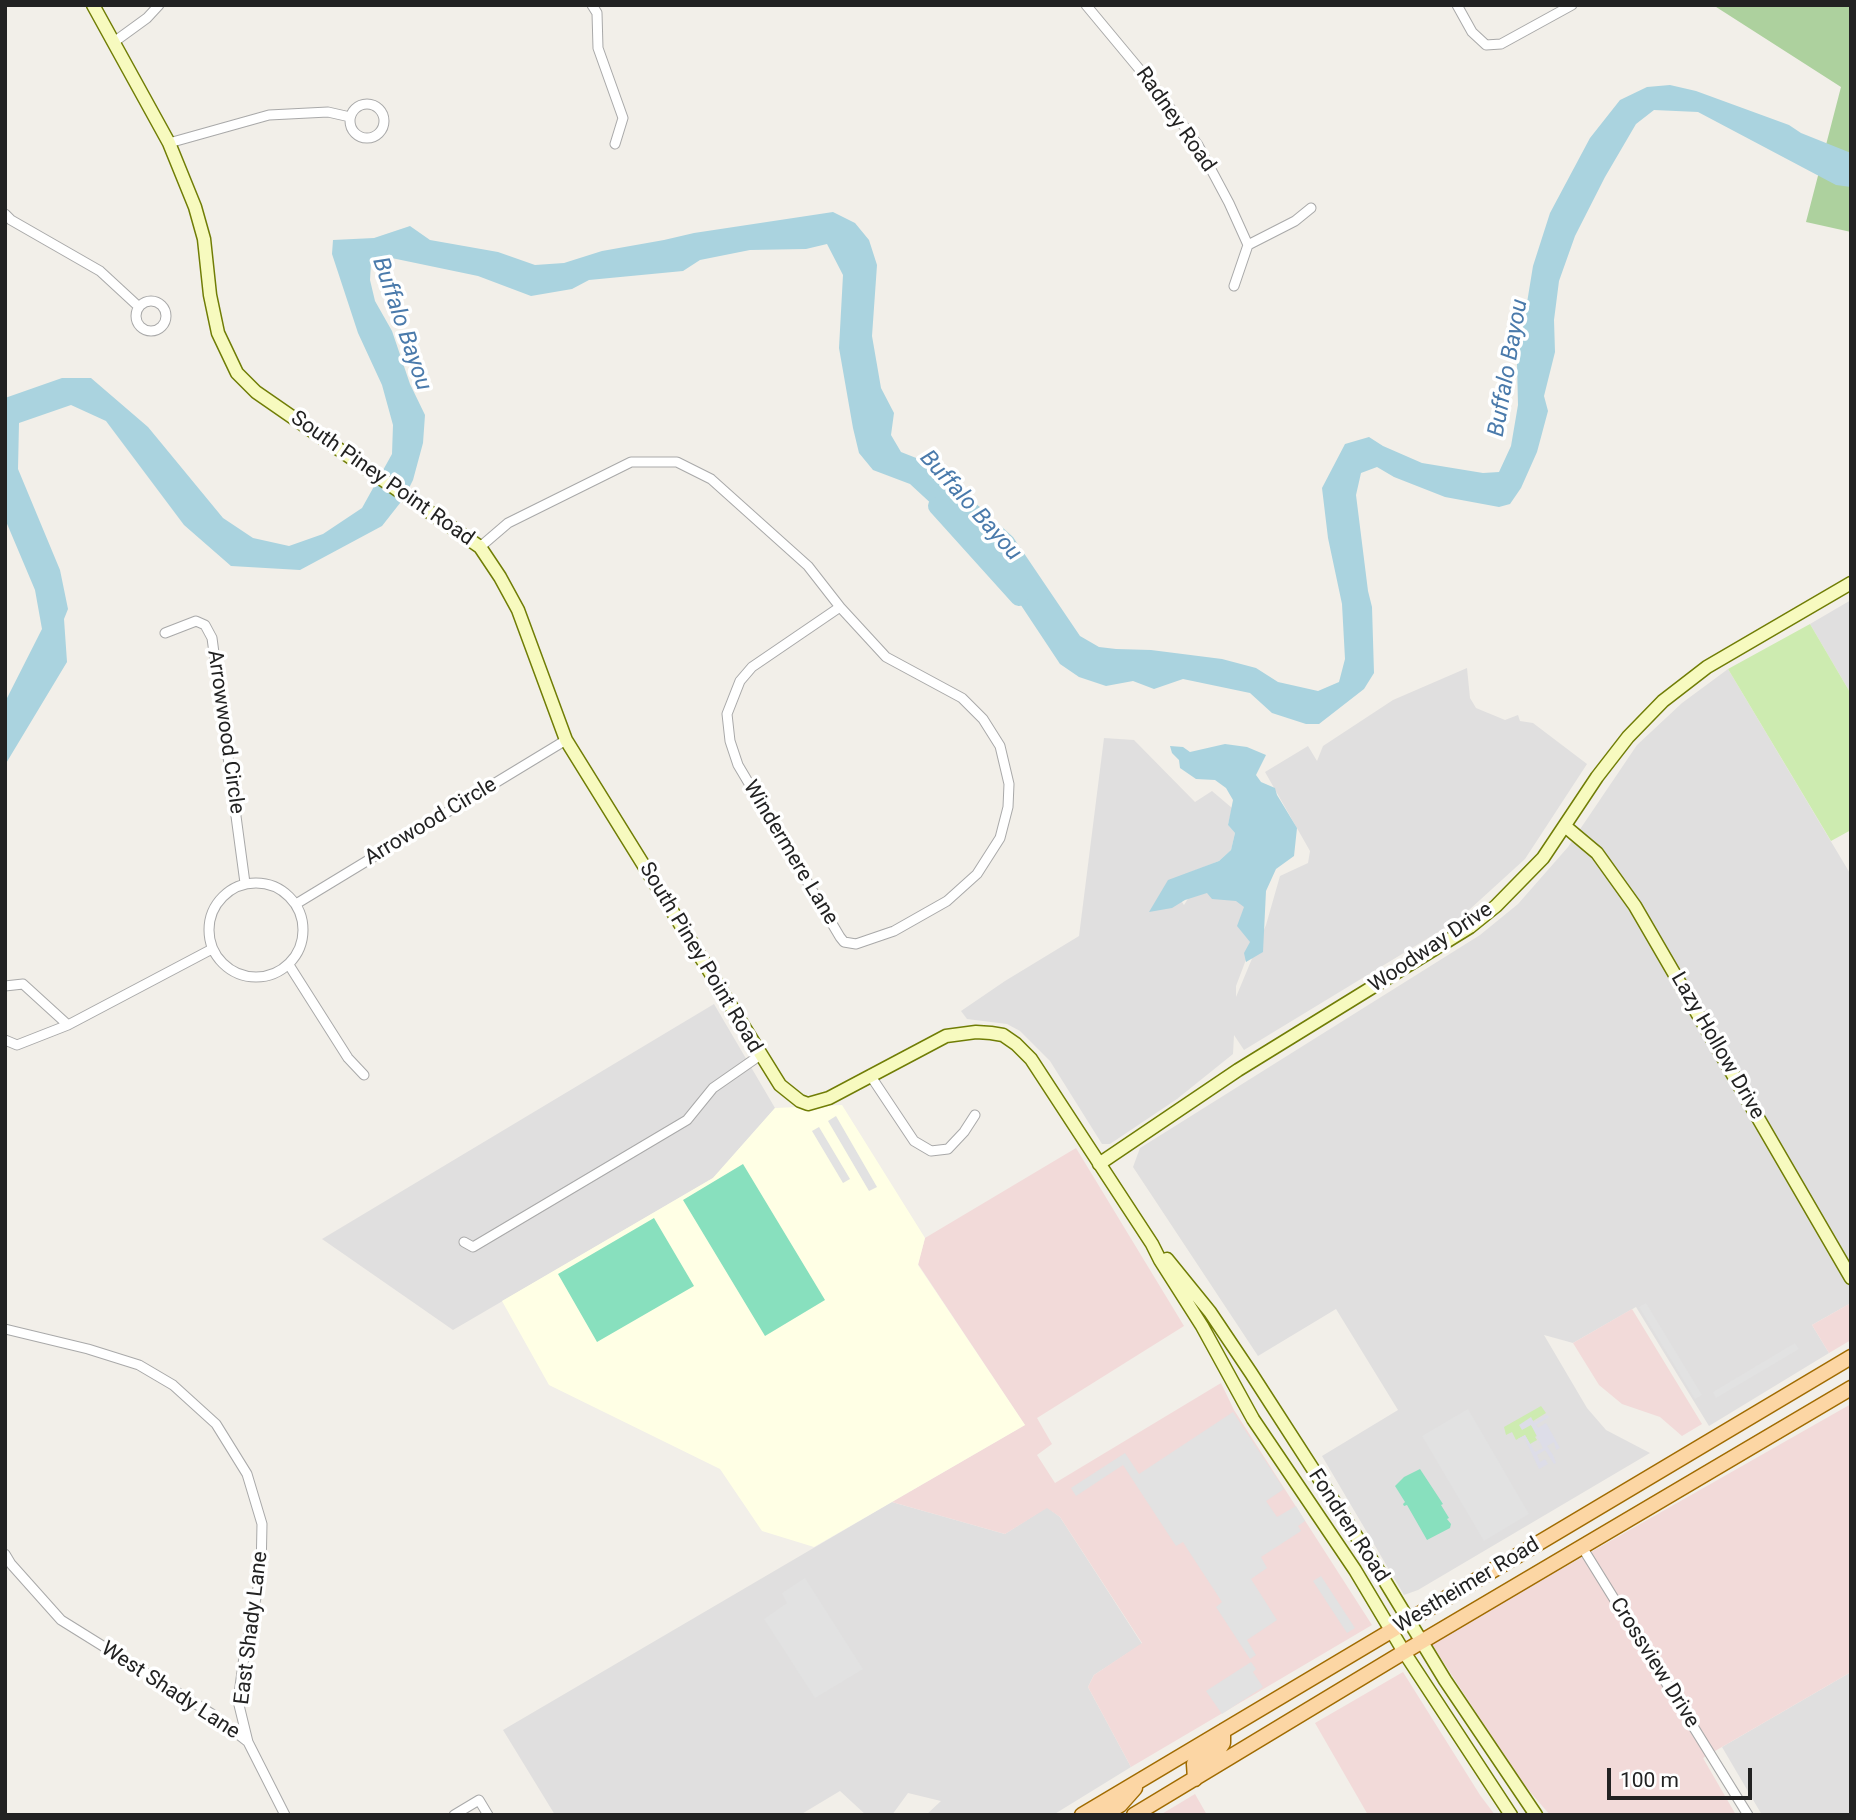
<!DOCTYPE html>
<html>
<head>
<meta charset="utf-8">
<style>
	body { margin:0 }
	#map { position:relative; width:1856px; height:1820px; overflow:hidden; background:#f2efe9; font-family:Roboto,sans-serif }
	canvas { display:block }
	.frame { position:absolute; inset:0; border:7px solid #222; pointer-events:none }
	.scale { position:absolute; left:1607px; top:1768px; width:145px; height:32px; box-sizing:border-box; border:4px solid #222; border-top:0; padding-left:9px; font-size:21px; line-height:24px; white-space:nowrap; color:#222; -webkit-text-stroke:5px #fff; paint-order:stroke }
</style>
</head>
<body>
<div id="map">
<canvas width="1856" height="1820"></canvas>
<div class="frame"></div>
<div class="scale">100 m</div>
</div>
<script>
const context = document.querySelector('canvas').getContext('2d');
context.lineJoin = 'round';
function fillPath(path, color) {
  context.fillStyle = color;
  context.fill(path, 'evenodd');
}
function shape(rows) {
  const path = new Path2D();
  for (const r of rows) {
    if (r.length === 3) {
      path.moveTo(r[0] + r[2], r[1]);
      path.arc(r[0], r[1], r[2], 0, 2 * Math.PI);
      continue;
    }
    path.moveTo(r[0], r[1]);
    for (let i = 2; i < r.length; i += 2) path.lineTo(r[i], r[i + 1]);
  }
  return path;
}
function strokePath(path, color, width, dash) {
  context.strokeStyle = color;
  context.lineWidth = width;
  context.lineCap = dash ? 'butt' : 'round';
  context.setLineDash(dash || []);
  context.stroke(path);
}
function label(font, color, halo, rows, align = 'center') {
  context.font = font + ' Roboto,sans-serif';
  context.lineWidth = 7;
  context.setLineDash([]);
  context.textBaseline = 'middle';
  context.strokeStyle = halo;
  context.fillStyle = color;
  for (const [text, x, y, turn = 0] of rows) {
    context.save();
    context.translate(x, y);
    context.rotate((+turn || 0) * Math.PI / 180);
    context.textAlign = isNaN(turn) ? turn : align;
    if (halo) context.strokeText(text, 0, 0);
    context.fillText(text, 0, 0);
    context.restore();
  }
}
fillPath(shape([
	[1851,600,1851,694,1810,624],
	[1467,668,1470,698,1476,708,1505,720,1518,715,1520,721,1533,723,1587,764,1525,859,1458,920,1244,1050,1234,1035,1233,1054,1177,1099,1110,1144,1102,1144,1050,1061,1020,1031,1007,1024,967,1019,961,1011,1005,981,1079,936,1104,738,1134,740,1195,802,1212,791,1232,808,1228,825,1235,833,1231,850,1219,861,1168,881,1184,905,1194,889,1241,891,1258,928,1236,986,1236,997,1266,925,1280,876,1308,863,1310,851,1265,772,1308,746,1317,761,1323,746,1393,700],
	[1728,669,1851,875,1851,1303,1812,1325,1829,1353,1709,1426,1636,1307,1573,1343,1544,1335,1587,1408,1606,1430,1650,1453,1418,1590,1404,1595,1322,1456,1398,1410,1336,1309,1258,1356,1133,1167,1140,1148,1480,935,1518,904,1568,847,1637,745,1682,703],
	[714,1004,775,1108,713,1178,453,1330,322,1239],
	[892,1502,1005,1534,1047,1507,1060,1517,1142,1644,1094,1675,1088,1687,1131,1767,1053,1815,926,1815,941,1801,908,1793,892,1815,866,1815,840,1791,800,1815,555,1815,503,1730],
	[1851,1672,1851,1815,1762,1815,1722,1747]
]), '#e0dfdf');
fillPath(shape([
	[1076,1148,1184,1326,1037,1418,1052,1444,1037,1455,1055,1483,1221,1383,1234,1410,1372,1625,1131,1767,1088,1687,1094,1675,1142,1643,1060,1517,1047,1508,1005,1534,892,1502,1025,1425,918,1264,925,1238],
	[1849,1304,1851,1340,1829,1353,1812,1325],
	[1632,1309,1702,1424,1682,1436,1660,1417,1622,1404,1599,1385,1573,1343],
	[1851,1404,1851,1672,1703,1758,1736,1815,1550,1815,1519,1779,1431,1643],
	[1403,1672,1480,1795,1495,1815,1368,1815,1315,1723],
	[1195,1794,1207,1815,1160,1815]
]), '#f2dad9');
fillPath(shape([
	[842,1105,925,1238,918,1265,1025,1425,814,1547,762,1531,720,1469,549,1385,502,1301,713,1178,775,1108]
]), '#ffffe5');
fillPath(shape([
	[1810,624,1851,694,1851,830,1831,841,1728,669],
	[1541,1406,1546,1413,1533,1421,1530,1418,1531,1425,1538,1435,1535,1437,1537,1440,1530,1444,1525,1435,1516,1440,1512,1432,1506,1435,1504,1427]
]), '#cdebb0');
fillPath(shape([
	[1713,5,1851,5,1851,232,1806,222,1841,87]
]), '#add19e');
fillPath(shape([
	[743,1164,825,1300,765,1336,683,1200],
	[654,1218,694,1286,597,1342,558,1274],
	[1420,1469,1443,1504,1441,1505,1449,1518,1447,1519,1451,1524,1450,1528,1427,1540,1407,1505,1404,1506,1403,1504,1405,1502,1395,1486,1404,1477]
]), '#88e0be');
fillPath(shape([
	[836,1116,877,1187,869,1191,828,1121],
	[819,1127,850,1179,843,1183,812,1131],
	[1646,1303,1702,1395,1695,1399,1639,1307],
	[1795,1343,1799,1349,1716,1398,1713,1392],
	[1468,1409,1529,1514,1484,1541,1422,1436],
	[1233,1412,1284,1489,1266,1501,1277,1517,1296,1506,1305,1521,1298,1526,1301,1531,1261,1557,1267,1568,1251,1579,1277,1620,1247,1640,1256,1655,1250,1659,1216,1607,1222,1602,1188,1550,1183,1542,1176,1546,1123,1465,1076,1496,1071,1488,1125,1453,1139,1474],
	[1321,1576,1355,1628,1347,1633,1313,1581],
	[805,1578,863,1669,815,1698,764,1619,787,1603,782,1593],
	[1251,1662,1256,1669,1253,1672,1263,1687,1222,1714,1206,1691]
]), '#e2e2e2');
fillPath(shape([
	[1547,1415,1549,1417,1536,1425,1538,1428,1546,1423,1560,1448,1556,1450,1554,1442,1547,1446,1553,1455,1556,1463,1554,1464,1545,1450,1537,1455,1540,1462,1545,1459,1548,1464,1539,1469,1524,1437,1516,1440,1525,1435,1535,1452,1543,1448,1531,1425,1522,1430,1519,1425,1531,1417,1534,1423]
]), '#dddde8');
fillPath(shape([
	[1670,85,1696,91,1789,125,1801,133,1851,153,1851,187,1836,185,1698,112,1654,110,1636,124,1605,177,1575,236,1559,281,1554,320,1555,352,1544,396,1548,411,1537,452,1521,488,1510,504,1499,507,1445,497,1394,477,1377,467,1361,473,1356,495,1368,591,1372,607,1374,673,1364,689,1319,724,1306,724,1272,713,1250,693,1183,679,1154,689,1133,681,1106,686,1079,677,1060,664,989,557,910,484,873,470,859,453,853,428,839,348,843,275,827,244,806,249,750,250,700,260,683,271,589,280,572,289,531,296,478,276,382,256,371,263,370,280,375,301,392,331,410,384,425,415,423,443,413,480,404,498,382,526,300,570,231,566,184,525,106,421,71,405,19,423,18,469,60,570,68,609,64,619,67,662,5,765,5,702,42,629,35,590,5,519,5,398,62,378,91,378,148,427,223,518,253,538,289,546,323,534,362,508,392,454,393,425,382,385,358,333,332,254,333,240,374,238,410,226,430,240,498,252,535,265,564,263,602,251,664,240,694,233,833,212,855,223,869,240,877,265,872,336,881,388,894,413,891,435,901,452,939,467,947,482,980,507,1013,537,1080,636,1099,647,1116,649,1151,650,1222,659,1256,668,1278,682,1318,691,1339,682,1345,659,1342,604,1328,538,1322,488,1345,444,1369,437,1383,446,1422,463,1483,473,1499,472,1511,446,1518,405,1517,364,1533,266,1550,213,1590,138,1620,100,1647,87],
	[1225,744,1247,747,1266,755,1256,775,1261,782,1275,788,1277,795,1297,828,1294,856,1276,869,1266,891,1263,952,1246,962,1244,953,1250,942,1237,926,1244,907,1236,901,1212,899,1207,893,1185,900,1172,908,1149,912,1168,880,1219,861,1231,850,1235,833,1228,825,1233,800,1226,788,1215,780,1196,779,1180,768,1179,760,1172,753,1170,746,1183,747,1190,752]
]), '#aad3df');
strokePath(shape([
	[937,506,1019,597]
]), '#aad3df', 18);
const street = shape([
	[592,5,597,13,598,48,623,118,615,144],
	[1086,5,1155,88,1198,145,1229,203,1248,245,1234,286],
	[1457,5,1472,32,1486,45,1501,44,1572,5],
	[114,42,147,18,159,5],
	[367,121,17],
	[169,143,269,115,328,112,350,117],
	[5,214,11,220,100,271,139,307],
	[1248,245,1295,221,1311,208],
	[151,316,15],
	[480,547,508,523,631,462,677,462,711,479,808,566,840,607],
	[840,607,886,657,962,698,983,719,1000,746,1009,784,1008,807,1000,838,977,874,947,901,894,931,856,944,844,942,840,937,738,765,730,741,727,714,740,681,752,667,840,607],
	[165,633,196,621,205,625,212,638,245,883],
	[256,930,47],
	[296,904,566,740],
	[289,965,348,1058,364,1075],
	[5,986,23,984,68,1025],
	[5,1040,17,1045,68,1025,212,949],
	[870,1075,914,1141,931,1151,948,1149,964,1132,975,1115],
	[464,1242,473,1247,687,1120,713,1088,759,1056],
	[5,1329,88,1349,139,1365,173,1385,216,1424,247,1474,262,1524,261,1573,244,1657,238,1701,248,1742],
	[1582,1547,1748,1815],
	[5,1554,11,1564,61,1620,212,1714,248,1742,285,1815],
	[454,1815,479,1800,488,1815]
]);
const secondary = shape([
	[93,5,169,143,195,207,204,239,210,295,218,333,237,373,256,392,480,547,500,577,518,610,566,740,780,1085,800,1101,808,1104,829,1098,946,1036,976,1032,991,1033,1003,1035,1016,1044,1031,1059,1152,1244,1160,1260,1202,1326,1253,1419,1355,1570,1404,1652,1511,1815],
	[1566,827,1597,853,1635,906,1851,1278],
	[1099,1164,1238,1070,1470,927,1496,906,1543,858,1597,777,1628,737,1663,701,1707,667,1851,583],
	[1167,1259,1210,1312,1251,1373,1380,1573,1445,1680,1536,1815]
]);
const primary = shape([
	[1195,1779,1194,1764,1219,1749,1223,1743,1223,1731],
	[1082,1815,1851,1357],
	[1103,1815,1120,1805,1135,1788],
	[1134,1815,1404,1652,1851,1388]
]);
strokePath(street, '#a9a9a9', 11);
strokePath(secondary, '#707d05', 15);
strokePath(primary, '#a06b00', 17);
strokePath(street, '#fff', 9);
strokePath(secondary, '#f7fabf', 12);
strokePath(primary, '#fcd6a4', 14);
label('21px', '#222', '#fff', [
	["Radney Road",1175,120,55],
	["South Piney Point Road",382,479,35],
	["Arrowwood Circle",225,732,82],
	["Arrowood Circle",431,822,-31],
	["Windermere Lane",790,853,59],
	["Woodway Drive",1431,948,-34],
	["South Piney Point Road",700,958,59],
	["Lazy Hollow Drive",1717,1046,60],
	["Fondren Road",1348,1526,57],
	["Westheimer Road",1467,1586,-31],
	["East Shady Lane",252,1628,-83],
	["Crossview Drive",1654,1663,58],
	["West Shady Lane",170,1691,33]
]);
label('italic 23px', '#4a7aab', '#fff', [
	["Buffalo Bayou",401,324,71],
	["Buffalo Bayou",1509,368,-80],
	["Buffalo Bayou",970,506,48]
]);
</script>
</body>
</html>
